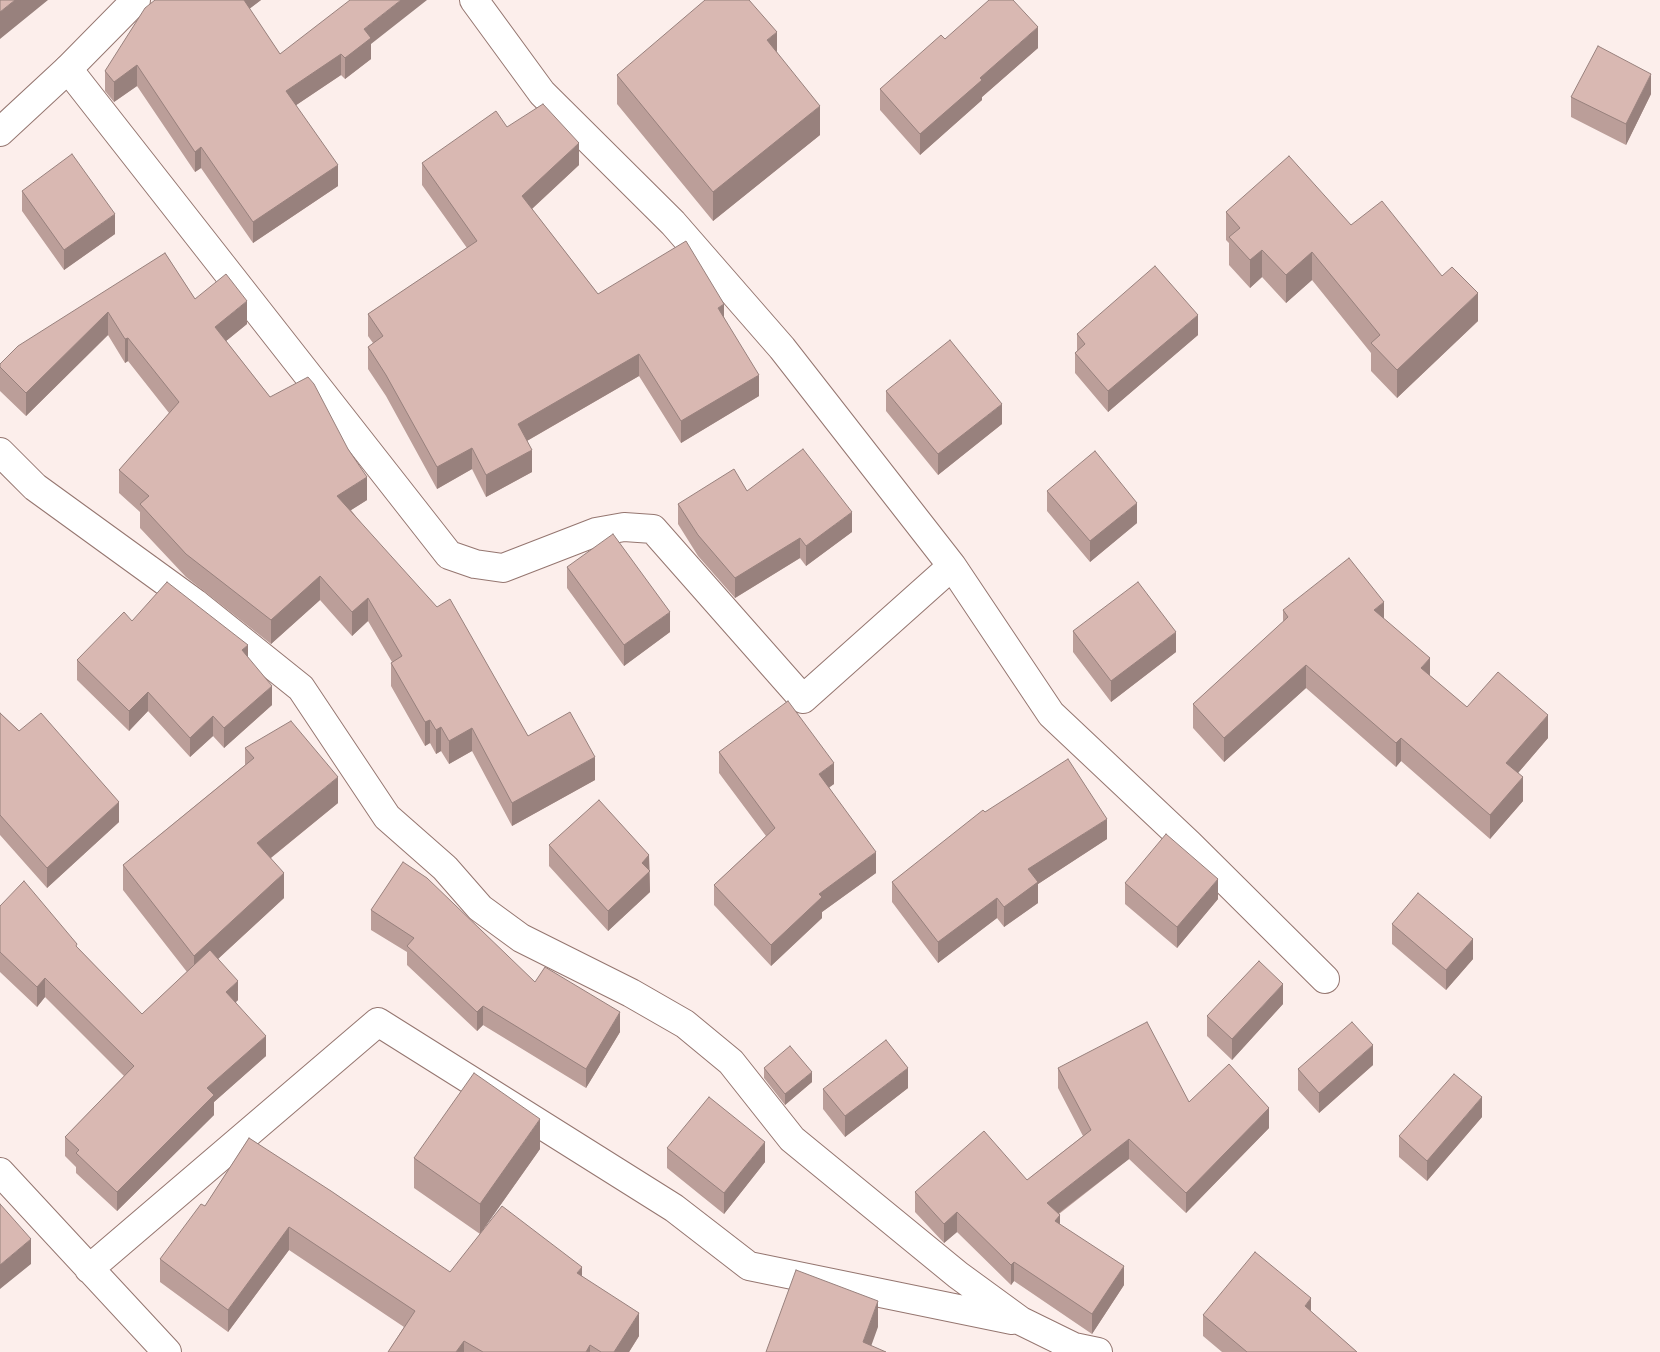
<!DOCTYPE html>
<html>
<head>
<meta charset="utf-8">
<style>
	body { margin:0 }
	canvas { display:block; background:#fceeeb }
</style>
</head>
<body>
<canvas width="1660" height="1352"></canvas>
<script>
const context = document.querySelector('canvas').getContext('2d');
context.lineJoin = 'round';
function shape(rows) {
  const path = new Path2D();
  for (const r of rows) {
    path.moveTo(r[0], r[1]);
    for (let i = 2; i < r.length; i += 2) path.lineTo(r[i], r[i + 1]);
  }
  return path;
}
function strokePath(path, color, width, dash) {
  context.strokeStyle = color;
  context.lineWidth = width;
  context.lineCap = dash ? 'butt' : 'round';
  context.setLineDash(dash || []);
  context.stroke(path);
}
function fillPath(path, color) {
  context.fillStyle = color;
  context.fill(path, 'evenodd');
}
const street = shape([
	[68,69,449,555,475,564,503,568,596,532,624,527,653,529,803,699,952,566,782,348,673,223,542,93,474,0],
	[0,452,35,487,195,603,301,688,387,817,445,868,480,908,521,938,631,993,685,1024,731,1062,792,1139,958,1275,1021,1321,1074,1347,1098,1352],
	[952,566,1051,714,1189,844,1325,979],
	[0,1172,167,1352],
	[89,1269,378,1022,674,1208,749,1266,1012,1320]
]);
const secondary = shape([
	[0,132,68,69,136,0]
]);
strokePath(street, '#957670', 30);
strokePath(secondary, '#957670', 30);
strokePath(street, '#fff', 28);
strokePath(secondary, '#fff', 28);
fillPath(shape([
	[155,0,261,0,249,9,280,54,371,44,371,59,345,79,341,75,296,105,338,186,253,243,201,168,195,172,137,86,114,102,105,91,105,71],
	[945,39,1038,48,982,97,982,100,920,155,880,110,880,89],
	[777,52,820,135,713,221,617,104,617,75],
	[1651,94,1626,145,1571,117,1571,97],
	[507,127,579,165,532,209,598,294,724,317,759,396,681,443,639,376,527,441,532,472,486,497,472,469,437,489,386,396,368,369,368,347,373,343,368,336,368,314,467,248,422,185,422,163],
	[22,191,115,234,64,270,22,211],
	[1226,212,1351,225,1478,321,1397,398,1371,371,1371,353,1312,280,1286,303,1262,277,1250,288,1229,265,1229,243,1226,240],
	[165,253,195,299,247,324,226,341,270,397,367,500,351,510,528,736,595,780,512,826,472,751,449,764,441,751,436,754,430,743,425,746,391,686,391,663,392,662,368,621,352,636,320,600,271,644,186,577,140,528,140,512,119,493,119,470,169,413,128,361,125,363,108,335,26,416,0,391,0,364],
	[1077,334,1198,335,1108,412,1075,373,1075,353,1077,351],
	[886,391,1002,424,938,475,886,411],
	[747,491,852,532,806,566,800,558,735,598,698,556,678,524,678,504],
	[1047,491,1137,523,1090,562,1047,511],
	[567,567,670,632,624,666,567,588],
	[1283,610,1384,619,1430,676,1467,707,1548,738,1518,773,1523,801,1490,839,1401,761,1396,767,1306,688,1224,762,1193,728,1193,704,1283,622],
	[132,621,248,657,272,705,224,748,213,736,190,757,148,711,129,731,77,680,77,660],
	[1073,631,1176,652,1111,702,1073,652],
	[0,713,119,822,47,888,0,835],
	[245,748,338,803,271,858,284,898,218,959,238,1000,236,1002,266,1056,214,1102,214,1115,117,1211,76,1173,76,1167,65,1156,65,1137,124,1076,45,997,37,1007,0,972,0,906,77,947,142,1014,187,972,123,890,123,865,245,765],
	[719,752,834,784,829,787,876,873,822,912,822,918,771,966,714,905,714,885,766,836,719,773],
	[985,812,1107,839,1038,884,1038,903,1004,927,997,918,938,963,892,902,892,882],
	[549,845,649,855,650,892,608,931,549,866],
	[1125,883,1218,899,1177,948,1125,904],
	[371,910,535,982,620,1032,586,1088,483,1025,477,1031,407,965,407,952,371,930],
	[1392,924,1473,959,1446,990,1392,944],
	[1283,1004,1232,1060,1207,1036,1207,1016],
	[1373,1065,1319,1113,1298,1090,1298,1069],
	[764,1068,812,1082,785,1105,764,1078],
	[1058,1068,1189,1102,1269,1128,1186,1213,1129,1159,1059,1214,1060,1224,1124,1285,1092,1334,1014,1281,1011,1285,957,1232,944,1243,915,1212,915,1192,1027,1180,1083,1136,1058,1088],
	[908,1088,845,1137,823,1109,823,1089],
	[1482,1117,1427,1181,1399,1157,1399,1136],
	[249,1138,450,1272,582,1277,639,1336,629,1352,388,1352,404,1327,289,1250,228,1332,160,1282,160,1259,205,1206],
	[667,1148,765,1162,724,1214,667,1168],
	[540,1149,480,1234,414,1188,414,1158],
	[1311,1312,1357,1352,1222,1352,1203,1336,1203,1315]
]), '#bb9e99');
fillPath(shape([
	[15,0,48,0,0,39,0,12],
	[240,0,261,0,240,16],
	[401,0,427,0,371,44,371,59,345,79,345,58,364,29],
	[1038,27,1038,48,982,97,982,100,920,155,920,134,980,78],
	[777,32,777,62,767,40],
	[341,54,341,75,286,112,286,91],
	[137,65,137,86,114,102,114,82],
	[1651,74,1651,94,1626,145,1626,124],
	[820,106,820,135,713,221,713,192],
	[579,143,579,165,522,218,522,196],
	[201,147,201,168,195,172,195,152],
	[338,165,338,186,253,243,253,222],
	[115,214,115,234,64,270,64,250],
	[1262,250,1262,277,1250,288,1250,260],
	[1312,252,1312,280,1286,303,1286,275],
	[1478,293,1478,321,1397,398,1397,370],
	[247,301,247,324,215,350,215,327],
	[724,304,724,326,718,308],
	[108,312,108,335,26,416,26,393],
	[1198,315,1198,335,1108,412,1108,391],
	[128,338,128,361,125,363,125,339],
	[639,354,639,376,518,446,518,424],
	[759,375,759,396,681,443,681,421],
	[1002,404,1002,424,938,475,938,454],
	[472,448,472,469,437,489,437,467],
	[532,450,532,472,486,497,486,475],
	[367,477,367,500,337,519,337,496],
	[1137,503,1137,523,1090,562,1090,541],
	[852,512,852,532,806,566,806,546],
	[800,538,800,558,735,598,735,578],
	[320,576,320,600,271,644,271,620],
	[368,598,368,621,352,636,352,612],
	[1384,602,1384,626,1374,610],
	[670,612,670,632,624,666,624,645],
	[1176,632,1176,652,1111,702,1111,681],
	[248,645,248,665,242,650],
	[1430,658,1430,682,1421,668],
	[1306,665,1306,688,1224,762,1224,738],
	[272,686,272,705,224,748,224,728],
	[148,692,148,711,129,731,129,711],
	[1548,715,1548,738,1506,787,1506,763],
	[213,716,213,736,190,757,190,738],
	[430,720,430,743,425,746,425,722],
	[441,727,441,751,436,754,436,730],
	[472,728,472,751,449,764,449,741],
	[1401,738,1401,761,1396,767,1396,743],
	[595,757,595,780,512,826,512,803],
	[834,763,834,784,819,795,819,774],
	[338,777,338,803,257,869,257,843],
	[1523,777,1523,801,1490,839,1490,815],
	[119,802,119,822,47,888,47,868],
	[1107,819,1107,839,1038,884,1038,903,1004,927,1004,907,1028,869],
	[876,852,876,873,822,912,822,918,771,966,771,945,819,894],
	[649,855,650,892,608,931,608,911,642,863],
	[284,873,284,898,194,981,194,956],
	[1218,879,1218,899,1177,948,1177,927],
	[997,898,997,918,938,963,938,942],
	[1473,939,1473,959,1446,990,1446,970],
	[45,978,45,997,37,1007,37,987],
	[238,981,238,1000,226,1011,226,992],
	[1283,984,1283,1004,1232,1060,1232,1039],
	[483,1006,483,1025,477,1031,477,1012],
	[620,1012,620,1032,586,1088,586,1069],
	[266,1036,266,1056,214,1102,214,1115,117,1211,117,1192,207,1088],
	[1373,1045,1373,1065,1319,1113,1319,1093],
	[908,1068,908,1088,845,1137,845,1116],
	[812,1072,812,1082,785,1105,785,1094],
	[1482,1097,1482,1117,1427,1181,1427,1161],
	[1269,1108,1269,1128,1186,1213,1186,1193],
	[540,1119,540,1149,480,1234,480,1204],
	[1129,1139,1129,1159,1047,1222,1047,1203],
	[765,1142,765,1162,724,1214,724,1193],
	[957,1212,957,1232,944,1243,944,1224],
	[1060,1215,1060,1235,1055,1221],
	[289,1227,289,1250,228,1332,228,1310],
	[31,1239,31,1264,0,1289,0,1265],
	[1014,1262,1014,1281,1011,1285,1011,1265],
	[1124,1266,1124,1285,1092,1334,1092,1314],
	[582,1267,582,1290,577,1273],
	[1311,1298,1311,1318,1305,1306],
	[878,1301,878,1327,869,1352,863,1342],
	[639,1313,639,1336,629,1352,614,1352],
	[464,1341,464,1352,456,1352],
	[590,1345,590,1352,586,1352]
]), '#98817d');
const building = shape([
	[0,0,15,0,0,12,0,0],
	[155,0,244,0,280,54,350,0,401,0,364,29,371,38,345,58,341,54,286,91,338,165,253,222,201,147,195,152,137,65,114,82,105,71,145,8,155,0],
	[705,0,749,0,777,32,767,40,820,106,713,192,617,75,705,0],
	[989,0,1013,0,1038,27,980,78,982,80,920,134,880,89,941,35,945,39,989,0],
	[1598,46,1651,74,1626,124,1571,97,1598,46],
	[543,104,579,143,522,196,598,294,686,241,724,304,718,308,759,375,681,421,639,354,518,424,532,450,486,475,472,448,437,467,386,375,368,347,383,336,368,314,477,241,422,163,496,111,507,127,543,104],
	[72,154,115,214,64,250,22,191,72,154],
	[1289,156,1351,225,1382,201,1442,276,1452,267,1478,293,1397,370,1371,343,1380,335,1312,252,1286,275,1262,250,1250,260,1229,237,1240,228,1226,212,1289,156],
	[165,253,195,299,226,274,247,301,215,327,270,397,308,377,314,384,348,449,367,477,337,496,437,607,450,599,528,736,570,712,595,757,512,803,472,728,449,741,441,727,436,730,430,720,425,722,391,663,402,656,368,598,352,612,320,576,271,620,186,554,140,504,149,496,119,470,179,402,128,338,125,339,108,312,26,393,0,367,0,364,18,346,165,253],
	[1155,266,1198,315,1108,391,1075,353,1085,344,1077,334,1155,266],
	[950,340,1002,404,938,454,886,391,950,340],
	[803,449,852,512,806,546,800,538,735,578,698,535,678,504,734,469,747,491,803,449],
	[1095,451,1137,503,1090,541,1047,491,1095,451],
	[613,534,670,612,624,645,567,567,613,534],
	[1349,558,1384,602,1374,610,1430,658,1421,668,1467,707,1498,672,1548,715,1506,763,1523,777,1490,815,1401,738,1396,743,1306,665,1224,738,1193,704,1288,617,1283,610,1349,558],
	[167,582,248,645,242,650,272,686,224,728,213,716,190,738,148,692,129,711,77,660,124,612,132,621,167,582],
	[1138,582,1176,632,1111,681,1073,631,1138,582],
	[788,701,834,763,819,774,876,852,819,894,822,897,771,945,714,885,775,828,719,752,788,701],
	[0,713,19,731,41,713,119,802,47,868,0,815,0,713],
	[291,721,338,777,257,843,284,873,194,956,123,865,254,758,245,748,291,721],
	[1068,759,1107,819,1028,869,1038,882,1004,907,997,898,938,942,892,882,983,810,985,812,1068,759],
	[599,800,649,855,642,863,650,871,608,911,549,845,599,800],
	[1166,834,1218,879,1177,927,1125,883,1166,834],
	[403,862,427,878,535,982,545,967,620,1012,586,1069,483,1006,477,1012,407,946,414,938,371,910,403,862],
	[24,881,77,944,76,946,142,1014,210,950,238,981,226,992,266,1036,207,1088,214,1095,117,1192,76,1153,79,1150,65,1137,134,1066,45,978,37,987,0,952,0,906,24,881],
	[1418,893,1473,939,1446,970,1392,924,1418,893],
	[1259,961,1283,984,1232,1039,1207,1016,1259,961],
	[1147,1022,1189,1102,1229,1064,1269,1108,1186,1193,1129,1139,1047,1203,1060,1215,1055,1221,1124,1266,1092,1314,1014,1262,1011,1265,957,1212,944,1224,915,1192,984,1131,1027,1180,1091,1130,1058,1068,1147,1022],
	[1352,1022,1373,1045,1319,1093,1298,1069,1352,1022],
	[886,1040,908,1068,845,1116,823,1089,886,1040],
	[790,1046,812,1072,785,1094,764,1068,790,1046],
	[474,1073,540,1119,480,1204,414,1158,474,1073],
	[1454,1074,1482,1097,1427,1161,1399,1136,1454,1074],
	[709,1097,765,1142,724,1193,667,1148,709,1097],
	[249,1138,331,1191,450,1272,502,1206,582,1267,577,1273,639,1313,614,1352,601,1352,590,1345,586,1352,483,1352,464,1341,456,1352,388,1352,415,1311,289,1227,228,1310,160,1259,201,1204,205,1206,249,1138],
	[0,1204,31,1239,0,1265,0,1204],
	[1255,1252,1311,1298,1305,1306,1357,1352,1247,1352,1203,1315,1255,1252],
	[796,1270,878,1301,863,1342,886,1352,766,1352,796,1270]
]);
fillPath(building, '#d9b8b2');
strokePath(building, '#98817d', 1);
</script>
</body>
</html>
